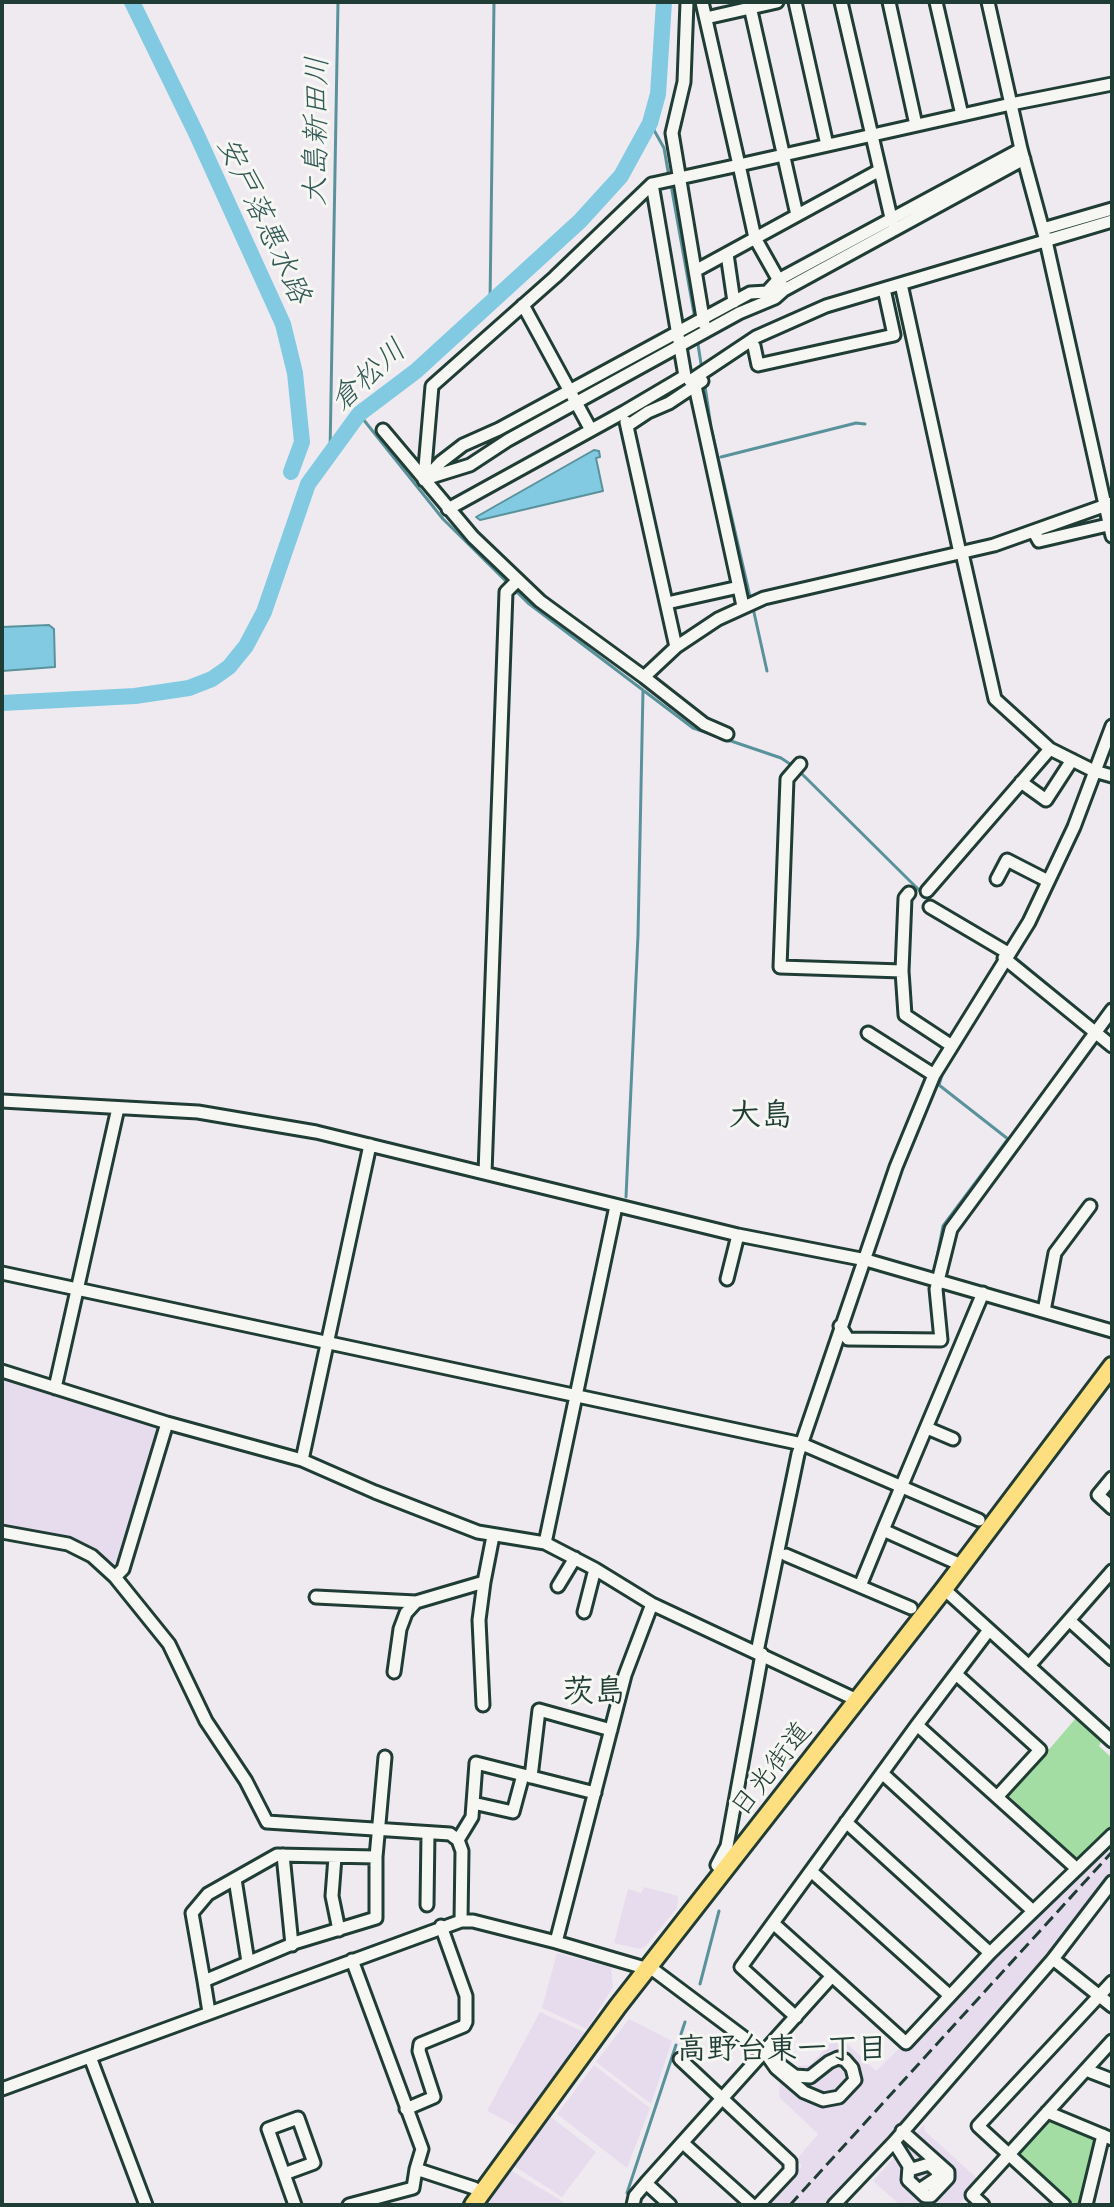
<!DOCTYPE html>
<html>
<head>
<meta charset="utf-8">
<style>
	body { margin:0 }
	#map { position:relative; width:1114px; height:2207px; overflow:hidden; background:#efeaf0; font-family:Mali,sans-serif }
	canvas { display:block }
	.frame { position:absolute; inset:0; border:4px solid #1f3d34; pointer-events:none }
</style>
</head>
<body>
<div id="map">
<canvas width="1114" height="2207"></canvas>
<div class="frame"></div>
</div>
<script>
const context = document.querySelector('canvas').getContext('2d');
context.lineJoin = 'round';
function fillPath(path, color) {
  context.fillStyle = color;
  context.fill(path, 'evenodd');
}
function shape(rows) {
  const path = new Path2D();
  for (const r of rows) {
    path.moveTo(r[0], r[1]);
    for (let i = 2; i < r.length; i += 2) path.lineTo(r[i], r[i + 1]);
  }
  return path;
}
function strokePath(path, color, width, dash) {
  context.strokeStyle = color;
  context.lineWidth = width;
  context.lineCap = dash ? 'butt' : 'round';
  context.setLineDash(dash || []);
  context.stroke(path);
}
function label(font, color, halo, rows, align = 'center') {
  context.font = font + ' Mali,"Klee One",sans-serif';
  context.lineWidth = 6;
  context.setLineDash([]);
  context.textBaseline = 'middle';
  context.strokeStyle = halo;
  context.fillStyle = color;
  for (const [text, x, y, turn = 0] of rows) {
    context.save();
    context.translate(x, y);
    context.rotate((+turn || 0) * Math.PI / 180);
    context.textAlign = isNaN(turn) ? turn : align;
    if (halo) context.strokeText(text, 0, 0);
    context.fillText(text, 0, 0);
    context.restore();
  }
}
fillPath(shape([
	[2,1379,155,1425,159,1431,118,1565,112,1567,87,1546,69,1539,2,1527],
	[1112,1841,1112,1872,1006,2005,830,2201,826,2205,766,2205,802,2166,796,2160,818,2134,779,2097,780,2082,794,2066,810,2065,838,2035,876,2071],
	[644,1887,678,1896,677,1908,646,1946,640,1949,614,1943,628,1889,641,1893],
	[557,1953,611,1967,613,1987,587,2029,542,2008],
	[540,2012,586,2033,520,2128,487,2111],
	[629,2019,672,2041,651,2104,596,2062],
	[594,2065,650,2108,627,2168,557,2114],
	[551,2117,596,2152,562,2197,514,2166],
	[924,2124,925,2131,980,2181,958,2205,900,2205,873,2181],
	[512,2171,567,2204,570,2205,484,2205]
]), '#e7dcee');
fillPath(shape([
	[1076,1718,1101,1742,1099,1746,1112,1758,1112,1825,1076,1859,1009,1796],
	[1047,2116,1103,2135,1083,2205,1070,2205,1016,2155,1017,2150]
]), '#a4dda3');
const water = shape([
	[594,450,599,451,600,457,596,458,603,491,480,520,476,517,594,450],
	[49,625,54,629,55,667,2,671,2,627,49,625]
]);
fillPath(water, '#81cae2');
strokePath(water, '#5a929c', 2);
strokePath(shape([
	[650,123,664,148,669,177],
	[671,185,695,319],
	[490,303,494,2],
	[697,338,702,370],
	[705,386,711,427,751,601],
	[359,414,443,519,528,603,693,728,781,758,793,766],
	[330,453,338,2],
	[721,457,856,423,865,424],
	[753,608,767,671],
	[799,771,922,893],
	[1013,956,1097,1025],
	[1103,1030,1112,1037],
	[626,1197,638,935,643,690],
	[933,1278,943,1226,1008,1139,939,1085,942,1075,990,995],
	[850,1333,874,1334],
	[793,1504,806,1449],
	[764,1653,771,1609],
	[700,1984,719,1911],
	[681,2034,685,2022],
	[627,2193,676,2045]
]), '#5a929c', 3);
strokePath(shape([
	[132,2,196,133,283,324,295,373,302,442,291,472],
	[2,703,135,696,189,688,212,679,229,667,246,646,264,612,308,484,359,414,416,371,580,221,621,176,650,123,658,94,664,2]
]), '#81cae2', 16);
const minor = shape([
	[687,2,684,82,672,133,704,324],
	[749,2,797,215],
	[795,2,827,145],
	[841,2,892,222],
	[889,2,916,125],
	[936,2,962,115],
	[988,2,1021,149,1046,241,1112,536],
	[706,18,777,2],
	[1043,229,1112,209],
	[727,254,734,302],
	[695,271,880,170],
	[901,284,960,553],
	[782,286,755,238,739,165,1011,104,1112,84],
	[523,305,591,430],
	[754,346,758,365,894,335,884,289],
	[690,381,756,337,826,306,1112,221],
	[691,382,695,386,743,606],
	[626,422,676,647],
	[627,426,648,412,669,403,702,381],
	[383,430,473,537,540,601,644,677,676,647,718,619,764,598,994,545,1112,503],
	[424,479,432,386,555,277,652,184,739,165,702,2],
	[425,479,470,465,508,440,739,313,775,298,784,290,1024,159],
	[424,480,441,462,463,445,499,429,750,293,767,292,778,280,1021,149],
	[448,509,624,412,685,376,652,184],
	[1034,532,1039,541,1112,524],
	[962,553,995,699,1050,749,1094,771,1112,776],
	[667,603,739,587],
	[644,677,704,724,727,734],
	[800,764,787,779,780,967,902,971],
	[1021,782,1046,800,1072,760],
	[997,879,1007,860,1048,881],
	[927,891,1050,749],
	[909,893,905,898,902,971,905,1015,952,1046],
	[930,907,1008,953],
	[1004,958,1112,1046],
	[868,1033,934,1075],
	[2,1101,198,1112,316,1132,738,1235,866,1260,1112,1331],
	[485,1173,506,592,518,580],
	[2,1273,802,1444,979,1520],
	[727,1279,738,1235],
	[1044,1311,1055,1253,1090,1206],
	[840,1326,848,1339,941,1340,936,1289,951,1229,1112,1010],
	[2,1371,167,1423,302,1460,375,1492,478,1532,545,1543,595,1569,652,1604,857,1700],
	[55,1388,118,1108],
	[927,1428,953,1439],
	[302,1460,370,1145],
	[1112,1478,1098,1495,1112,1508],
	[2,1532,68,1544,92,1556,115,1577,169,1644,206,1721,246,1781,267,1822,450,1834,458,1840,462,1851,461,1921],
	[545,1543,616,1206],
	[786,1555,911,1608],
	[961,1565,883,1530,983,1293],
	[115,1577,123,1569,167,1423],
	[558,1586,575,1558],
	[860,1586,883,1530],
	[944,1589,1112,1741],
	[316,1597,416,1602],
	[584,1612,595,1569],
	[1070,1621,1112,1659],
	[757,1652,798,1454,896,1167,934,1075,1029,922,1074,827,1112,726],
	[1029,1666,1112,1571],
	[394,1672,400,1629,406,1613,416,1602,484,1582,493,1536],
	[956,1674,1040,1750,997,1797],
	[483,1705,479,1620,484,1582],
	[917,1725,1077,1869],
	[882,1773,1033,1911],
	[531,1777,539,1710,611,1730],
	[473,1803,513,1812,523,1775],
	[846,1822,990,1953],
	[458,1840,472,1817,476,1763,595,1793],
	[283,1855,292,1945],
	[335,1857,332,1896,339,1930],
	[376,1857,385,1757],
	[811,1871,949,1995],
	[724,1872,717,1865,727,1846,762,1654],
	[235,1879,248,1962],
	[427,1905,428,1833],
	[773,1923,741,1967,796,2017],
	[556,1942,625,1675,652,1604],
	[1053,1959,1112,2006],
	[352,1960,422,2149,416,2169],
	[832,1976,773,1923,917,1725,989,1630],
	[204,1981,297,1942,376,1918,376,1857,277,1855,208,1894,192,1913,204,1981,209,2012],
	[90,2057,146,2205],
	[680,2059,790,2162,790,2171,758,2205],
	[1086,2070,1112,2080],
	[2,2089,461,1921,473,1921,556,1942,655,1971,795,2076,810,2077,829,2062,838,2058,845,2060,852,2068,855,2080,839,2097,823,2100,804,2092,776,2068,769,2058],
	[406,2109,434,2097,419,2051,420,2044,464,2026,466,2022,466,1996,441,1926],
	[1047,2112,1112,2139],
	[894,2142,909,2166,908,2180,925,2196,931,2196,948,2178,948,2172,902,2131],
	[683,2143,752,2205],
	[909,2170,929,2164,938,2172,937,2178,919,2190],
	[284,2174,314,2163,298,2118,268,2129,295,2205],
	[646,2183,670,2205],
	[349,2205,413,2188,416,2169,474,2188,481,2194],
	[633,2205,635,2196,646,2183,832,1976,906,2043,990,1953,1112,1835],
	[834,2205,894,2142,1053,1959,1112,1882],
	[983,2205,972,2195,1112,2041],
	[1064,2205,978,2126,1112,1982],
	[1086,2205,1103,2135]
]);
const highway = shape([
	[473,2205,618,2006,944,1589,1112,1366]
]);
strokePath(minor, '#1f3d34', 17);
strokePath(highway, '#1f3d34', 22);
strokePath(minor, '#f6f6f2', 11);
strokePath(highway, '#fedf80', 16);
strokePath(shape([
	[790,2205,1112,1852]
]), '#1f3d34', 3, [12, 6]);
label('28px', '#1f3d34', '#f6f6f2', [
	["日光街道",771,1769,-52]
]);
label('italic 30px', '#335957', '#f6f6f2', [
	["大島新田川",316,131,-89],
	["安戸落悪水路",264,220,65],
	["倉松川",368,375,-42]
]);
label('bold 30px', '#1f3d34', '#f6f6f2', [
	["高野台東一丁目",782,2049]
]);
label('bold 32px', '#1f3d34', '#f6f6f2', [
	["大島",761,1115],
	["茨島",594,1691]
]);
</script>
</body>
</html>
